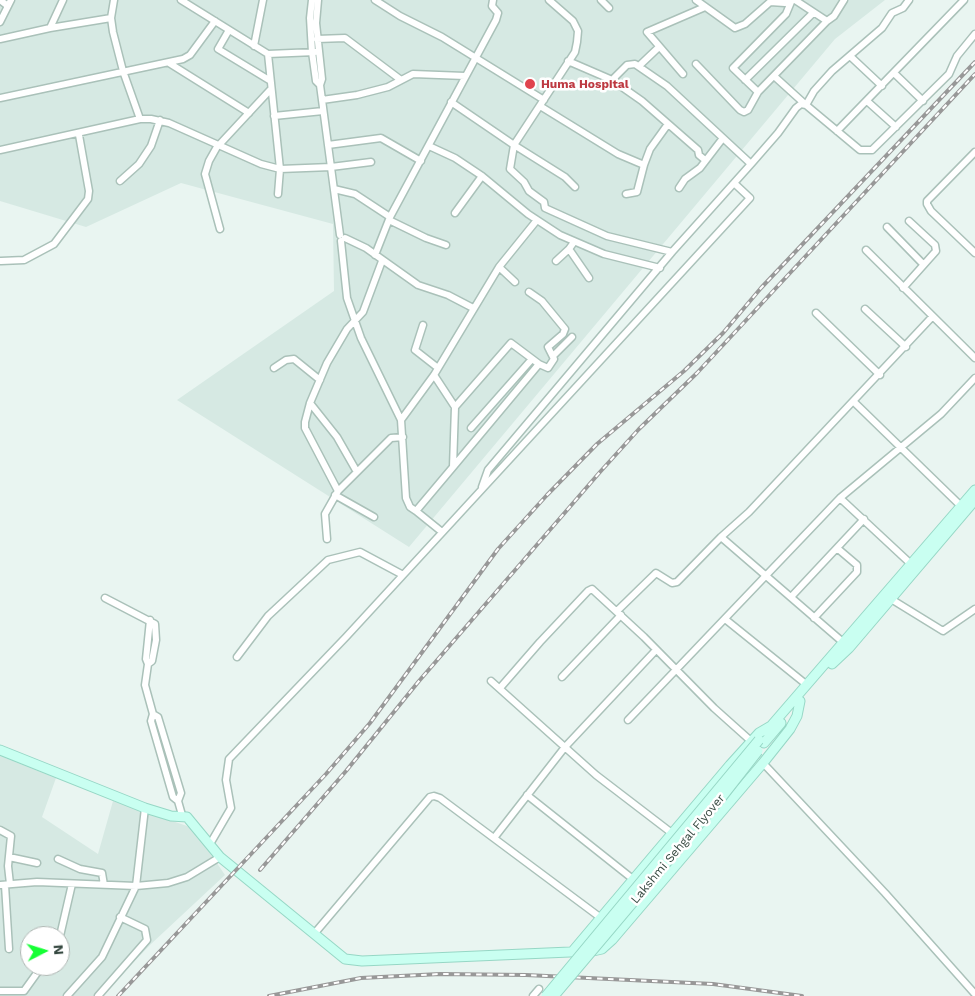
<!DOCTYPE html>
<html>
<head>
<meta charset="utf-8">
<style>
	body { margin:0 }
	#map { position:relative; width:975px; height:996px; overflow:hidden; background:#e9f5f1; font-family:"Work Sans",sans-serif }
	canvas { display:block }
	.north { position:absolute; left:20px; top:926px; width:50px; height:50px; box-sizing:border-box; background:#fff; border:1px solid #afb6b3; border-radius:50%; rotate:85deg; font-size:14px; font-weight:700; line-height:20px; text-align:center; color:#364941 }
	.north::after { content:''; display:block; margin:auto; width:18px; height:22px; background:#16ff35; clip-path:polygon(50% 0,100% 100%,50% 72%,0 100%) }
</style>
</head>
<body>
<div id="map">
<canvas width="975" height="996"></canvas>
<div class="north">N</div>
</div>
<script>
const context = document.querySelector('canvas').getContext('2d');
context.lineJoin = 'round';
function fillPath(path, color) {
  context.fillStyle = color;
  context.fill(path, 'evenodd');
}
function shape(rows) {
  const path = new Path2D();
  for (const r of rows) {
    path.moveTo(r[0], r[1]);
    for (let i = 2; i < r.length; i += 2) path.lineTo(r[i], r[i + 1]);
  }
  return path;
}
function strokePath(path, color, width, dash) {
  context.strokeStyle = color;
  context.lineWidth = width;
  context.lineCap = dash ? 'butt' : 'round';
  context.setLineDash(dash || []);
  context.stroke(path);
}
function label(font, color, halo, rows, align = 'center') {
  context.font = font + ' "Work Sans",sans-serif';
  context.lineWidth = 5;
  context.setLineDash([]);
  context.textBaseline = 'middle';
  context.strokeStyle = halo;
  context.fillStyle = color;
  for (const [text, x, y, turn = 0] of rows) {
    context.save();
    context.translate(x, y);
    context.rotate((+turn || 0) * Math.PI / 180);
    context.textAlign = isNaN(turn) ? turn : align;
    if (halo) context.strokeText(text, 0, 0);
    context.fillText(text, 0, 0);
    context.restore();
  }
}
fillPath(shape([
	[0,0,885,0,835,39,409,547,177,400,334,291,333,224,181,183,86,227,0,201],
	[0,756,56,778,42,817,98,854,113,801,193,828,225,875,151,944,101,996,0,996],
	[30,936,60,936,60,966,30,966]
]), '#d6e9e3');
const street = shape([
	[0,0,8,6,11,0],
	[114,0,111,18,113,32,123,71,140,119],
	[181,0,268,54,280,169,278,194],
	[312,0,310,18,312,52,316,81,320,85],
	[318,0,316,23,322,79,320,85,340,235],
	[375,0,400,16,442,37,544,100],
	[601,0,609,8],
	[696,0,735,28,745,24,770,2,785,3,793,0],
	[791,2,786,14,733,68,758,92,827,21,795,0],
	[827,21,834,16,844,0],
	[0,22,8,6],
	[50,28,63,0],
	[229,30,218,49,269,80],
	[0,39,50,28,111,18],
	[317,39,345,38,401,80],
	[254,46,263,0],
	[268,54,315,52],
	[850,56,882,86],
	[568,61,612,80,642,101,698,150,699,155,705,160],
	[169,63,249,113],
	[696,64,740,110,744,112,748,110,758,92],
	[639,66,659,47],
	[894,73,923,101],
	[683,74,647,32,705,7],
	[774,76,806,105,814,91,832,71,882,28,892,13,903,8,909,0],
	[745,80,813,13],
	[0,98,183,59,190,55,215,21],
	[322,100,357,95,388,87,413,74,465,76],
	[867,101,896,127],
	[451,102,514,145,575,52,577,42,578,31,573,21,549,0],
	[540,106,618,154,644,165,637,192,626,194],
	[274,116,323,111],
	[837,131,964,0],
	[218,145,209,161,205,174,220,229],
	[219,145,271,89],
	[328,145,381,138,421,161],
	[429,146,455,158,482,176,528,214,560,235,604,254,660,268],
	[0,150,140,119,151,119,169,123,261,164,280,169,331,167,371,162],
	[975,152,927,201,927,204,931,211,975,253],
	[751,164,778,133,796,108,801,104,806,105,860,150,872,150,949,74,957,56,975,34],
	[644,165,650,149,668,124],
	[120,181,139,164,151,146,160,120],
	[575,187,565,177,514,145,510,169,524,182,529,191,544,202,545,208,607,236,672,252],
	[679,188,685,179,700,168,723,138],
	[334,189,355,194,390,217],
	[455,213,482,176],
	[389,220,426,238,446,245],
	[887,227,923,264],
	[345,238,366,248,418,285,448,295,473,308],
	[341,241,347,298,361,338,401,420,406,498,410,507,416,511,453,467,455,407,434,375],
	[574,242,569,249,589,278],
	[866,250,975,358],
	[375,255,390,217,496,20,498,13,492,6,493,0],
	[1,261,24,260,54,244,88,199,89,191,79,135],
	[556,261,569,249],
	[499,267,515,282],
	[903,288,936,251,935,245,909,221],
	[865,309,906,347],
	[816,313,880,375],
	[423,325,415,350,438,368],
	[553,356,572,337],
	[274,368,286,360,294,359,320,380],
	[854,402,964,509],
	[310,403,337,437,357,472],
	[455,407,511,343,539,364],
	[401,420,434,375,499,267,537,220],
	[471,428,532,359],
	[453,467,539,364,548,368,554,359,548,347,563,334,565,329,542,301,529,292],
	[482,487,488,470,672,252,734,183],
	[338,491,305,428,305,422,310,403,327,363,347,329,363,312,382,261],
	[335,495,374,517],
	[840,498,912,565],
	[416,511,442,532],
	[721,537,845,644],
	[327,539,325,514,338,491,391,438,403,437],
	[791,597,864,519],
	[105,598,155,624,156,640,152,661,148,664],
	[891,599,943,631,975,609],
	[617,611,656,573,672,583,677,582,721,537,749,512,932,317],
	[814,618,857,572,857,565,837,548],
	[725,619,807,685],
	[150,620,146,659,148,664,145,685,153,714,151,721,173,797,178,801],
	[237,657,268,616,328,560,360,552,403,575],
	[562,677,621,615],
	[491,681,596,775,673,834],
	[500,688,540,642,588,591,592,589,644,637,714,708,752,742],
	[153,714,158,717,181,793,178,801,182,815],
	[628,720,840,498,941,414,975,378],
	[763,763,885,893,975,994],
	[527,795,634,880],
	[0,830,11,836,8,866,10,884],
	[494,838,565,747,656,650],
	[210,844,231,808,226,780,229,759,346,637,750,198,734,183,751,164,667,86,635,64,627,65,612,80],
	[9,857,37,863],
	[58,859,80,869,102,873,104,885],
	[0,885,37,882,136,886,168,883,187,877,220,857],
	[5,885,9,949],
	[314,934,430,797,434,796,440,798,601,918],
	[60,936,72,884],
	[0,991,24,991,42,966],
	[67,996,102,957,136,886,145,808],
	[98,996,147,940,145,929,120,917],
	[533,996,539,989]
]);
const secondary = shape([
	[832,664,849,648,975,500],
	[764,743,781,723],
	[0,750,145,808,171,816,187,817,220,857,345,959,362,961,593,951,602,949,612,940,763,763,790,729,797,716,800,701],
	[572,952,730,765,759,733,771,726,975,490]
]);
strokePath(street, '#aac1b9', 9);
strokePath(secondary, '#96d7c5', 11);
strokePath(street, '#fff', 6);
strokePath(secondary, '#c9fff1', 9);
const rail = shape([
	[260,870,346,771,419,681,600,472,639,429,697,373,975,74],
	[118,996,326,774,370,723,498,549,547,495,597,444,684,371,723,333,761,288,975,62],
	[269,996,361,978,440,974,526,975,713,984,802,996]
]);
strokePath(rail, '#989898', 4);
strokePath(rail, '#fff', 2, [5.5]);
const secondaryBridge = shape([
	[546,996,759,740],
	[554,996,722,797,758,751]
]);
strokePath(secondaryBridge, '#96d7c5', 11, []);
strokePath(secondaryBridge, '#c9fff1', 9);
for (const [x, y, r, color] of [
	[530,84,6,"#e0444e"]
]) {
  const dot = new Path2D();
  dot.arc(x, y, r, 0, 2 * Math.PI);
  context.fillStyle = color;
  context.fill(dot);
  strokePath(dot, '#fff', 2);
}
label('bold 12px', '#be3a42', '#fff', [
	["Huma Hospital",541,84]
], 'left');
label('12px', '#364941', '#fff', [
	["Lakshmi Sehgal Flyover",678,849,-50]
]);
</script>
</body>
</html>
